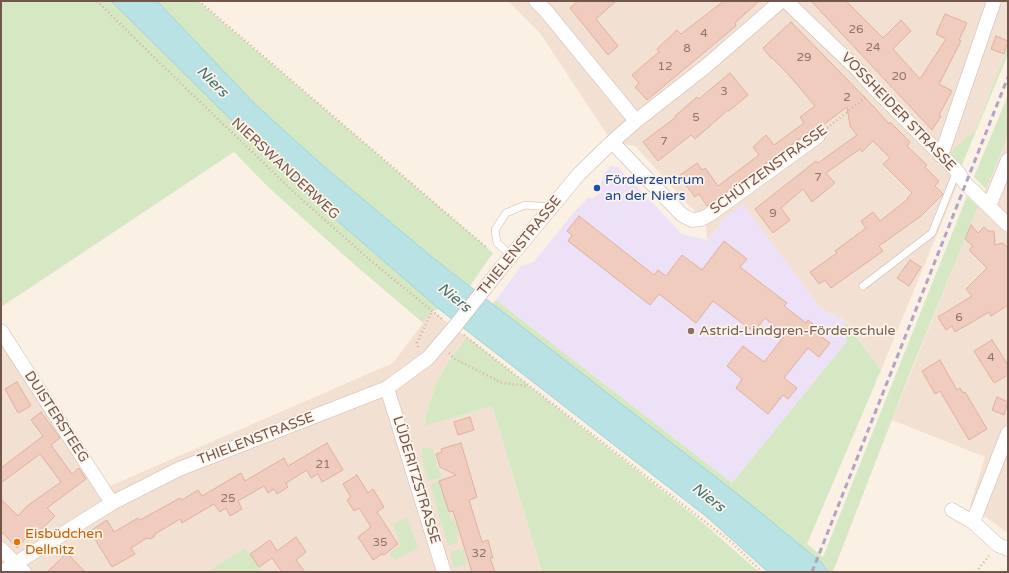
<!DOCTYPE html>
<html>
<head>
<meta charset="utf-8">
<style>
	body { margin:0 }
	#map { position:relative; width:1009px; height:573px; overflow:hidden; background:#fbf0e4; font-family:"Varela Round",sans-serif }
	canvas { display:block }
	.frame { position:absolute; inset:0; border:2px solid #72554b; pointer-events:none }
</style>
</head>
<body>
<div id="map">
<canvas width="1009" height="573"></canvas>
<div class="frame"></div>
</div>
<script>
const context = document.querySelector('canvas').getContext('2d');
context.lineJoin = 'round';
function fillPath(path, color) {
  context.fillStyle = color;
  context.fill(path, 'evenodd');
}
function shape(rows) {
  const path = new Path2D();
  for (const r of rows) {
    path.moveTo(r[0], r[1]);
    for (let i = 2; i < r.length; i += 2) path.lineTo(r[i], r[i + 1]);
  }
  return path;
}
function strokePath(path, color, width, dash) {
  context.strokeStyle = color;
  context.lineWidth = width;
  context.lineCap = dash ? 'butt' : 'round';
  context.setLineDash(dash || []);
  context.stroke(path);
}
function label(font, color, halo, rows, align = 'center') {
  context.font = font + ' "Varela Round",sans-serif';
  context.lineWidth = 3.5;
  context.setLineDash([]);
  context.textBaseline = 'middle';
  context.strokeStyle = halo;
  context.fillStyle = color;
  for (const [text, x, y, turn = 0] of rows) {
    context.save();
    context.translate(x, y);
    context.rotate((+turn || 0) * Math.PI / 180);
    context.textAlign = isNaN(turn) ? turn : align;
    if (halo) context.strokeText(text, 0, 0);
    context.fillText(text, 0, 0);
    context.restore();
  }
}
fillPath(shape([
	[508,1,1008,1,1008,46,975,130,949,153,962,165,957,186,881,370,846,321,821,309,743,205,724,219,707,240,705,214,696,213,635,146,612,142,540,33],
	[1008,136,1008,533,970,506,985,457,892,420,977,209],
	[432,311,467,337,449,360,436,383,426,415,424,425,492,406,542,572,1,572,1,331,103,489,393,363]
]), '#f2e1d3');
fillPath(shape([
	[610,166,618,167,682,234,707,240,724,219,743,204,821,309,845,321,847,341,732,483,496,300,521,266,534,262,574,212,589,197,592,199,602,191,600,186,604,174]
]), '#ede1f7');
fillPath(shape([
	[1,1,111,1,303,191,439,309,432,311,423,323,348,259,267,186,234,152,1,307],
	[157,1,198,1,493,253,470,286,432,257,321,164,255,104],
	[1008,46,1008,54,962,165,949,153,975,130],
	[1008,95,1008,136,986,189,974,177],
	[967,196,978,207,910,373,833,572,828,572,821,562,811,554,749,504,492,304,496,300,732,483,847,341,845,321,881,370,807,544,823,557],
	[467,337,701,521,759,572,542,572,492,406,424,426,426,415,436,383,449,360],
	[422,447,433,449,437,463,436,466,438,468,442,478,428,481,422,457],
	[439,481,441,488,445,487,450,504,446,505,451,520,454,519,459,534,456,535,458,542,448,546,430,484],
	[407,517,418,548,395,560,389,553,401,545,393,524],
	[245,548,263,572,207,572],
	[464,549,467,564,454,568,450,552]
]), '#d6e8c3');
const water = shape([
	[111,1,157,1,255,104,321,164,432,257,749,503,811,554,821,562,828,572,768,572,707,517,439,309,303,191,111,1]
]);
fillPath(water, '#b9e2e4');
strokePath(water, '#a0d2d5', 1);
const building = shape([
	[578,1,616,1,596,19,618,46,608,55,570,8,578,1],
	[724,1,759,1,735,23,736,26,647,100,635,87,639,83,632,75,659,52,657,49,677,30,681,34,724,1],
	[811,1,846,1,883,38,901,20,911,31,893,49,920,79,946,39,936,34,945,14,967,23,959,40,961,41,939,84,952,91,939,115,941,116,932,130,811,1],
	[791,22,875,108,889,124,890,122,910,142,907,146,927,165,925,167,939,181,935,186,943,194,921,216,879,246,883,251,831,288,825,280,819,284,810,272,837,253,835,251,866,228,861,221,873,212,880,221,908,199,907,198,912,193,883,164,890,158,873,141,862,152,860,149,826,173,835,183,812,202,803,189,781,208,790,220,773,233,755,209,816,161,818,163,857,135,850,126,847,107,819,128,813,129,707,206,699,194,695,197,679,176,697,163,702,170,705,168,718,186,759,155,753,147,766,135,774,145,804,123,800,117,815,106,788,74,772,58,771,58,763,48,791,22],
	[996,36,1008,41,1004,54,991,49,996,36],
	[730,73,748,95,729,111,728,110,695,139,691,135,658,161,643,142,676,117,675,116,697,97,699,99,730,73],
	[579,216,654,275,658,270,666,276,682,255,702,270,724,241,747,259,740,267,787,303,784,306,806,323,808,320,822,331,819,335,830,343,819,357,808,348,784,378,797,388,788,399,783,395,768,414,736,388,742,379,727,366,743,346,764,362,785,335,765,318,754,332,713,301,696,323,659,294,650,305,568,241,572,235,567,231,579,216],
	[971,225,978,233,984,227,988,231,994,231,995,245,1003,243,1008,248,1008,305,991,316,989,312,955,332,952,326,946,330,938,317,972,296,966,289,987,268,969,250,973,246,965,239,971,225],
	[910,260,921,267,909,286,897,278,910,260],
	[992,340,1008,365,1008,375,994,383,974,351,992,340],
	[940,360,957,390,960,388,963,393,965,392,987,429,969,440,940,391,935,394,922,371,940,360],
	[17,382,31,406,18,413,5,389,17,382],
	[997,397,1008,402,1004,415,992,410,997,397],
	[41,412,60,438,51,445,72,474,79,468,86,479,47,508,55,516,36,535,32,531,17,548,1,531,1,499,18,516,27,506,61,482,40,454,1,483,1,468,43,436,31,420,41,412],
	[470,417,474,430,458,435,454,422,470,417],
	[327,443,343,470,322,482,318,474,311,478,307,470,286,483,288,487,277,494,274,489,268,493,264,486,238,501,242,509,230,516,226,508,220,512,214,504,182,523,180,519,155,534,154,537,150,539,147,538,131,548,135,554,112,567,90,531,107,520,114,532,138,518,140,520,180,498,182,500,198,490,202,496,241,473,245,481,284,458,288,466,327,443],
	[461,443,477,497,469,500,482,542,488,540,493,558,490,558,495,572,472,572,453,511,449,512,439,481,456,475,440,467,436,454,442,452,441,449,461,443],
	[357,475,368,493,373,489,384,507,377,512,398,544,384,555,382,554,373,560,358,537,371,527,359,508,354,511,347,500,351,497,343,484,357,475],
	[296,537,306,552,296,560,305,572,282,572,272,558,259,567,250,554,270,540,277,551,296,537],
	[67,553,85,572,47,572,67,553]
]);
fillPath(building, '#efccbd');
strokePath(building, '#e1b09e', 1);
const service = shape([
	[511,255,497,243,495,230,506,213,525,205,551,207],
	[863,286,932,233,957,171]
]);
const minor = shape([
	[536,1,546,11,636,121],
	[786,1,859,71,875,89,957,171,965,183,1008,225],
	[612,142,682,215,692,220,701,219,709,215,818,136],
	[941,156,994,1],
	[989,206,1008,160],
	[501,268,579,174,612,142,636,121,705,67,781,1],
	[1,331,112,503],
	[387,388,444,572],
	[952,510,973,522,998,545,1008,549],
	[973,522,1008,433],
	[1,549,24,572],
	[2,572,112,503,179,469,387,388,428,358,452,330]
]);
strokePath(service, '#ceb9ae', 8);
strokePath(minor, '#ceb9ae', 15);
strokePath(shape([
	[97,1,168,71,299,197,370,260,442,319],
	[199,1,487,248],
	[827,128,866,97],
	[464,335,731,542,762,572],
	[418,347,417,343,432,311],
	[449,353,455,359,502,383,528,386],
	[976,572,989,556]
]), '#d4afa0', 2.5, [1, 3]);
strokePath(service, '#fff', 7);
strokePath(minor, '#fff', 14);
strokePath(shape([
	[812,572,1008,77]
]), '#b1a3c4', 3, [6, 4]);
const minorBridge = shape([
	[452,330,501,268]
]);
strokePath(minorBridge, '#ceb9ae', 15, []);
strokePath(minorBridge, '#fff', 14);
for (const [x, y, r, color] of [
	[597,188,4,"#1a4fb4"],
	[691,331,4,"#8d6e63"],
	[17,542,4,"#e8710a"]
]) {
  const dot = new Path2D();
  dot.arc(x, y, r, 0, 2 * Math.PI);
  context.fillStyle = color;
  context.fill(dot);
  strokePath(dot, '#fef4ea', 1.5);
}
label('12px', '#917368', null, [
	["26",856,30],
	["4",704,34],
	["24",873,48],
	["8",687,49],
	["29",804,58],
	["12",665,67],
	["20",899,77],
	["3",724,92],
	["2",847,98],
	["5",696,118],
	["7",664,142],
	["7",818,178],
	["9",773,214],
	["6",959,318],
	["4",991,358],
	["21",323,465],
	["25",228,499],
	["35",380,543],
	["32",479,554]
]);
label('14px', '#72554b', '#fef4ea', [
	["VOSSHEIDER STRASSE",898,112,46],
	["NIERSWANDERWEG",285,169,43],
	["SCHÜTZENSTRASSE",769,170,-36],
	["THIELENSTRASSE",520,246,-51],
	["DUISTERSTEEG",56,417,57],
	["THIELENSTRASSE",256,439,-21],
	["LÜDERITZSTRASSE",416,480,73]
]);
label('14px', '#164399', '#fef4ea', [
	["Förderzentrum",605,180],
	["an der Niers",605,196]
], 'left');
label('14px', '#785e54', '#fef4ea', [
	["Astrid-Lindgren-Förderschule",699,331]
], 'left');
label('14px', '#c56008', '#fef4ea', [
	["Eisbüdchen",25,534],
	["Dellnitz",25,550]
], 'left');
label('italic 15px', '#407477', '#fef4ea', [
	["Niers",212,82,45],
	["Niers",454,298,39],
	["Niers",708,498,38]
]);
</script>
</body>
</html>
